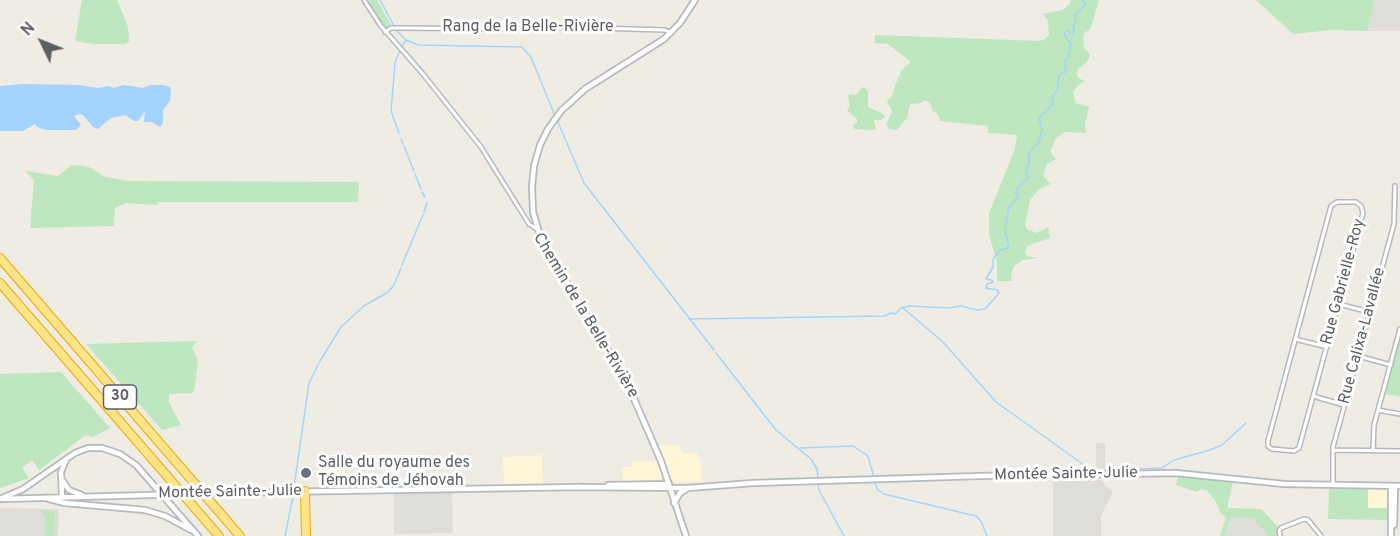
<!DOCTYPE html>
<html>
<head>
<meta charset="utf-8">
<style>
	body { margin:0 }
	#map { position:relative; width:1400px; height:536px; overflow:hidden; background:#eeece3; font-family:Overpass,sans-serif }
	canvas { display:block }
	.north { position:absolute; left:12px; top:12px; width:60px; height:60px; -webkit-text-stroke:4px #fff; paint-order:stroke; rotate:313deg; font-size:16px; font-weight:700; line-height:24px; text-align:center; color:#5b5f64 }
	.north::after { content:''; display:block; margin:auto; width:21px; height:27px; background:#5b5f64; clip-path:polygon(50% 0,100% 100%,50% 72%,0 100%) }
</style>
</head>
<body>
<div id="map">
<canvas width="1400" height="536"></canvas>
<div class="north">N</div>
</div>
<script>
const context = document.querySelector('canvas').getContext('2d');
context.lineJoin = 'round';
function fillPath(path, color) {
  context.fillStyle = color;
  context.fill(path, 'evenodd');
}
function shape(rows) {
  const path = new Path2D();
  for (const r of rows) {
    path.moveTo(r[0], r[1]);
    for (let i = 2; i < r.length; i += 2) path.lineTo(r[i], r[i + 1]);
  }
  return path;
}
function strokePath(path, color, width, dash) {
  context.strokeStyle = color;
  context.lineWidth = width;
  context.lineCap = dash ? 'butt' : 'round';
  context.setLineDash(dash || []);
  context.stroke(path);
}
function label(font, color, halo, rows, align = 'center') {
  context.font = font + ' Overpass,sans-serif';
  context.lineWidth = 6;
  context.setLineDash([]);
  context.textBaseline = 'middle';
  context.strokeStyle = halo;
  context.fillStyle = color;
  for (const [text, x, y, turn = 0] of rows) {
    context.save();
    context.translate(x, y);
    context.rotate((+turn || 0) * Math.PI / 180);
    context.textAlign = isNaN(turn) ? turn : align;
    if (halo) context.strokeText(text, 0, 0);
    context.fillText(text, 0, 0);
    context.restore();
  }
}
fillPath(shape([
	[679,445,683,454,697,453,701,465,701,482,677,482,670,479,658,446],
	[542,455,543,485,504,485,503,457],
	[324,459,345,459,346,488,324,489],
	[656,461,662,476,660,481,623,483,622,467,632,467,632,462],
	[1368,489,1387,490,1389,508,1368,508]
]), '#fff6d7');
fillPath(shape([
	[1375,0,1400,0,1400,31,1367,31],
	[1096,443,1105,443,1105,472,1096,471],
	[1053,477,1099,477,1099,479,1113,492,1101,516,1101,536,1053,536],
	[394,492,452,492,453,533,394,534],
	[0,508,59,509,58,536,0,536],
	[1231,517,1253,518,1268,536,1224,536]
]), '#dfddd7');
fillPath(shape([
	[82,0,117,0,128,27,129,42,124,44,94,44,75,41],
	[366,0,377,0,392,27,383,27],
	[1071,0,1099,0,1090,30,1085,32,1083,38,1084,48,1090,54,1089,58,1086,63,1078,69,1077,73,1078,78,1085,81,1078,85,1073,92,1076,103,1089,107,1085,125,1086,133,1065,132,1056,138,1050,152,1056,159,1047,164,1044,172,1044,177,1051,184,1038,190,1030,200,1025,225,1027,229,1036,233,1048,227,1050,238,1027,246,1025,253,1027,256,1039,258,1023,260,1015,265,1011,274,1012,281,997,281,997,263,989,234,989,213,1015,149,1017,135,988,133,988,126,940,121,938,115,932,110,930,103,925,100,921,103,910,104,907,118,897,130,889,129,886,125,892,111,887,102,893,94,895,85,902,70,911,62,888,44,875,43,875,35,1040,41,1045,39,1049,34,1048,21,1043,14,1062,10,1069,5],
	[1256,0,1375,0,1367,31,1332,30,1293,34],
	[863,87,868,90,868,107,883,114,885,117,881,120,874,120,876,130,854,129,853,125,857,122,857,119,847,111,850,106,848,96,850,94,855,95],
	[72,165,89,167,105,177,128,181,359,182,358,202,158,202,158,205,127,203,115,208,114,226,30,228,34,180,25,171,58,176],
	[1400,337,1400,396,1398,396,1385,394],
	[197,341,192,347,198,361,194,391,192,393,169,394,169,402,181,425,162,430,86,344],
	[61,372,110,428,93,437,86,435,39,470,32,460,22,468,29,478,0,488,0,374],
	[1178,476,1233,481,1227,508,1261,509,1278,527,1277,536,1268,536,1253,518,1231,517,1224,536,1220,536,1226,518,1220,512,1216,502,1207,490,1201,489,1197,492,1176,485],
	[1329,489,1368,489,1368,508,1389,508,1388,520,1328,519],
	[40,510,55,511,54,536,45,536,45,516]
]), '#bee7bf');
fillPath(shape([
	[22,84,79,85,98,88,108,86,114,88,124,85,143,88,151,85,163,85,170,87,171,91,170,101,163,110,163,123,160,127,151,122,144,122,145,111,138,121,134,121,125,115,116,117,111,118,98,129,93,127,83,115,79,114,74,116,81,125,76,130,46,130,37,127,35,124,23,131,0,131,0,86]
]), '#a2d4ff');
strokePath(shape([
	[380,0,394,26],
	[397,31,406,40,418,45,522,47,531,57,555,116],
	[402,47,405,41],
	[557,120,584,183,714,350],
	[399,133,391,111,395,63,400,50],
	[401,139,403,143],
	[404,146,414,171],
	[415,174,421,189],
	[422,192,425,197],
	[424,212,427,202],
	[402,265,423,215],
	[903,308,943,342,996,402,1091,470],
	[689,319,884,316,891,313,895,314,901,308,910,306,948,308,961,306,977,310,985,309,999,293,997,290,986,288,987,284,993,282,992,280,986,279,993,267,993,259,999,251,1009,247,1005,231,1009,207,1018,197,1016,193,1018,187,1029,177,1026,171,1030,160,1028,154,1039,142,1042,129,1039,118,1053,104,1052,96,1058,90,1058,79,1060,74,1066,72,1064,63,1068,57,1071,44,1064,34,1067,30,1073,34,1074,25,1076,21,1075,15,1085,5,1083,0],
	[716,353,776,430,811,459,817,469,818,478],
	[320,361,341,327,364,306,388,292,394,285,401,268],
	[800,448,853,446,868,456,874,477],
	[1094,470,1098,470],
	[1102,470,1115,470],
	[1119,470,1162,468,1174,460,1210,450,1222,445,1246,423],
	[874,482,878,490,884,494,976,516,981,521,987,536],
	[818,483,819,490,844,536],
	[294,487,309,383,319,363],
	[285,536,293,497]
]), '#a2d4ff', 1.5);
const street = shape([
	[364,0,381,26,423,74,481,147,529,224,537,229],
	[385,32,391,28,398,28,529,29,560,27,665,30,671,33],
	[1337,202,1356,202,1361,206,1363,213,1299,448,1294,451,1272,449,1268,446,1268,441,1331,206,1337,202],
	[1338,304,1370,312],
	[1295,339,1327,347],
	[1358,356,1391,365],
	[1313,396,1344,405],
	[1378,410,1400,414],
	[1333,450,1400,451],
	[1373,451,1374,425,1400,329],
	[1333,485,1333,447,1394,224,1395,186],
	[1280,536,1279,531,1281,528,1304,519,1308,520,1321,536]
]);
const secondary = shape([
	[62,480,69,490,82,495],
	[608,485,669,484],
	[1391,486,1391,536],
	[577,487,688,488,753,483,980,476,1176,473,1284,484,1400,486],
	[216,493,579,487],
	[62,498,61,472,66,460],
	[0,499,23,489,75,453,88,448,102,448,120,454,136,465,198,536],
	[3,499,150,495],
	[49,499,65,503,145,510,165,516,191,530],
	[674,503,680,493,688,488],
	[1394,525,1395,486],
	[686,536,661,461,631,392,611,355,542,242,533,212,532,187,534,166,540,145,548,129,561,111,585,89,664,39,680,23,695,0]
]);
const highway = shape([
	[0,258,240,536],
	[0,283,219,536],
	[305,491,306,536]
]);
strokePath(street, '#b5b9bd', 6);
strokePath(secondary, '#b6bac0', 8);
strokePath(highway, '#f1ac00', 10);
strokePath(street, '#fff', 3);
strokePath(secondary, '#fff', 4.5);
strokePath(highway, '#ffe489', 8);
const secondaryBridge = shape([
	[150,495,216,493]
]);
strokePath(secondaryBridge, '#b6bac0', 8, []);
strokePath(secondaryBridge, '#fff', 4.5);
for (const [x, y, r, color] of [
	[306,473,6,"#6b7280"]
]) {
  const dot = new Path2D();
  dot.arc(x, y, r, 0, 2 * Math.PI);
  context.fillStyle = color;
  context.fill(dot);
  strokePath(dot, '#fff', 2);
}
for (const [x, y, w] of [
	[120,397,33]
]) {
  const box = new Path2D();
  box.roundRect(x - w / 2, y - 12, w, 24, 4.5);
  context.fillStyle = '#fff';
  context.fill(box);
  strokePath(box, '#5b5f64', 1.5);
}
label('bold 15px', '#5b5f64', null, [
	["30",120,397]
]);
label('16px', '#5b5f64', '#fff', [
	["Rang de la Belle-Rivière",528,28],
	["Rue Gabrielle-Roy",1344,282,-75],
	["Chemin de la Belle-Rivière",585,316,59],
	["Rue Calixa-Lavallée",1363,336,-75],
	["Montée Sainte-Julie",1066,475,-1],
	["Montée Sainte-Julie",230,493,-1]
]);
label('16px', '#5b616d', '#fff', [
	["Salle du royaume des",318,464],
	["Témoins de Jéhovah",318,482]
], 'left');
</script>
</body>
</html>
